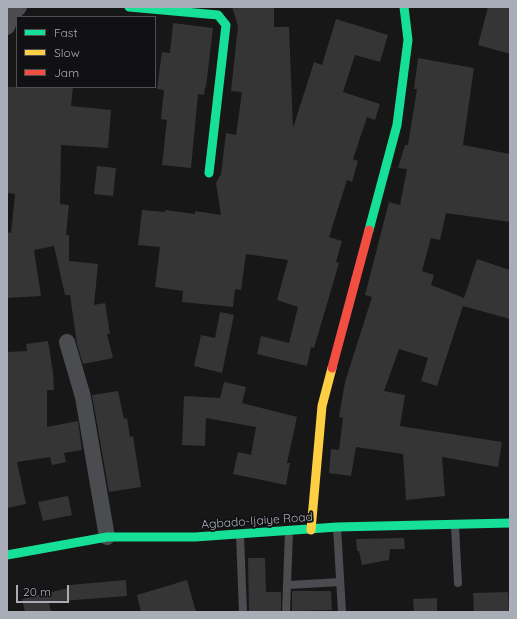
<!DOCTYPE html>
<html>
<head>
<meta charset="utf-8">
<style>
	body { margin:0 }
	#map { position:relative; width:517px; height:619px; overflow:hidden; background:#171717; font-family:Quicksand,sans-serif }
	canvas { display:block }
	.frame { position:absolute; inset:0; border:8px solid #a8adb8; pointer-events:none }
	.legend { position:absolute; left:16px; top:16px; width:140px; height:72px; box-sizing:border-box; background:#111113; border:1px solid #4d4f55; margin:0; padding:5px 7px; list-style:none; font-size:12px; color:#a8adb8 }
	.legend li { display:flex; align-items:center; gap:8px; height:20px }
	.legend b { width:20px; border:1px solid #4d4f55 }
	.scale { position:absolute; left:16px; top:585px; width:53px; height:18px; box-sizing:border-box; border:2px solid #a8adb8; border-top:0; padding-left:5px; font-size:12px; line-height:14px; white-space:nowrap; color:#a8adb8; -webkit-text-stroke:3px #111113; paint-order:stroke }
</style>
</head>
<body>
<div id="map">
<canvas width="517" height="619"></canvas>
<div class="frame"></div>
<ul class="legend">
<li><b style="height:5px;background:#16e098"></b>Fast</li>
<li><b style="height:5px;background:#ffcf43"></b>Slow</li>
<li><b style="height:5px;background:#f24e42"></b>Jam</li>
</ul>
<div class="scale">20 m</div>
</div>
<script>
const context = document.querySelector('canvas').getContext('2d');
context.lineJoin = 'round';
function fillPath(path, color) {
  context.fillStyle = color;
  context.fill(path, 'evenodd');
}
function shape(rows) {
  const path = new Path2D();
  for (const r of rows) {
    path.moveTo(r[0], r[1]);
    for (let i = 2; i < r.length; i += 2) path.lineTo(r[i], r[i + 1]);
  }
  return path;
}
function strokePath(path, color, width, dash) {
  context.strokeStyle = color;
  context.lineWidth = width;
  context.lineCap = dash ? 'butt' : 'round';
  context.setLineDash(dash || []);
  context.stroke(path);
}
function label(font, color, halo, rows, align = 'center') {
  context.font = font + ' Quicksand,sans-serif';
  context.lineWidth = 3.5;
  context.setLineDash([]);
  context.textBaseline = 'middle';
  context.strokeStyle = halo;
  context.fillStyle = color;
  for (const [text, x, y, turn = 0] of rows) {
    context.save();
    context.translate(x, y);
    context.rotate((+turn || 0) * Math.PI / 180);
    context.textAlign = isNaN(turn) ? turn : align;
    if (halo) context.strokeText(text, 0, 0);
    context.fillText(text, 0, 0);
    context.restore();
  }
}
fillPath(shape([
	[232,7,274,7,274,27,289,27,293,128,314,62,322,65,336,19,388,35,380,62,355,55,343,92,380,104,375,120,367,117,353,159,358,161,352,182,347,180,329,237,342,241,336,262,339,263,314,348,311,347,307,366,257,354,261,336,289,343,298,307,277,300,288,260,246,254,241,290,235,289,233,307,182,302,183,291,155,287,160,247,138,245,142,210,165,212,165,210,195,214,195,211,221,215,216,183,221,174,226,133,236,135,242,92,231,91,238,26],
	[488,7,510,7,510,54,478,45],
	[173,23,213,28,206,87,205,87,204,95,198,94,191,168,162,165,167,120,161,119,164,90,157,89,162,52,170,53],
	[418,58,474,68,463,145,510,154,510,222,446,213,440,240,431,238,422,271,434,275,431,285,464,298,477,259,510,270,510,319,463,306,437,386,421,381,428,358,399,349,384,391,405,395,400,426,502,442,498,467,442,457,445,496,406,500,403,454,356,447,351,476,329,473,331,449,339,450,343,418,339,417,345,382,372,297,365,295,389,202,400,205,407,169,398,168,405,145,408,145,417,89,414,89],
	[7,87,73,87,71,106,111,110,108,148,61,145,60,204,69,205,66,235,69,235,69,261,98,264,94,305,105,303,110,334,107,334,113,358,83,364,77,344,70,295,65,295,54,246,34,250,41,296,7,298,7,232,11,233,15,194,7,193],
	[97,166,116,168,113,196,94,194],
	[220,312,234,315,222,373,194,366,201,335,215,338],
	[48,341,53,372,54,390,47,390,47,427,78,421,82,450,64,453,66,462,52,465,50,457,17,462,26,504,7,508,7,352,27,351,26,344],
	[224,382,246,387,242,403,297,417,287,463,290,463,286,485,233,474,238,452,251,455,256,427,206,418,205,446,182,445,184,396,220,398],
	[118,391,124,419,127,418,130,437,133,436,141,487,109,492,92,395],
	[68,496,72,515,43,521,38,502],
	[404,538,405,549,390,549,389,560,362,565,359,551,357,551,356,539],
	[248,558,265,558,266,592,281,592,281,611,249,612],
	[126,580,127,596,49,602,51,612,25,612,22,599,69,588,69,585],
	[187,580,196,612,141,612,137,595],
	[292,591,331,591,332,610,292,611],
	[508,592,509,612,474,612,473,593],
	[437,598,437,612,414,612,413,599]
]), '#353536');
strokePath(shape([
	[455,526,458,583],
	[337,527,342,612],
	[240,535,243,612],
	[288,585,340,582],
	[286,612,289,531]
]), '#4b4c50', 8);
strokePath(shape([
	[7,27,12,14,19,7],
	[67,342,83,397,107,537]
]), '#4b4c50', 16);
strokePath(shape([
	[129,7,218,15,226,25,209,173],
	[369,230,397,125,408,40,404,7],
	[7,555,107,537,195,537,337,527,510,523]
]), '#16e098', 9);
strokePath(shape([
	[311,530,322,406,332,368]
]), '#ffcf43', 9);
strokePath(shape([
	[332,368,369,230]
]), '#f24e42', 9);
label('12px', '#a8adb8', '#111113', [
	["Agbado-Ijaiye Road",257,521,-4]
]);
</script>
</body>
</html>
